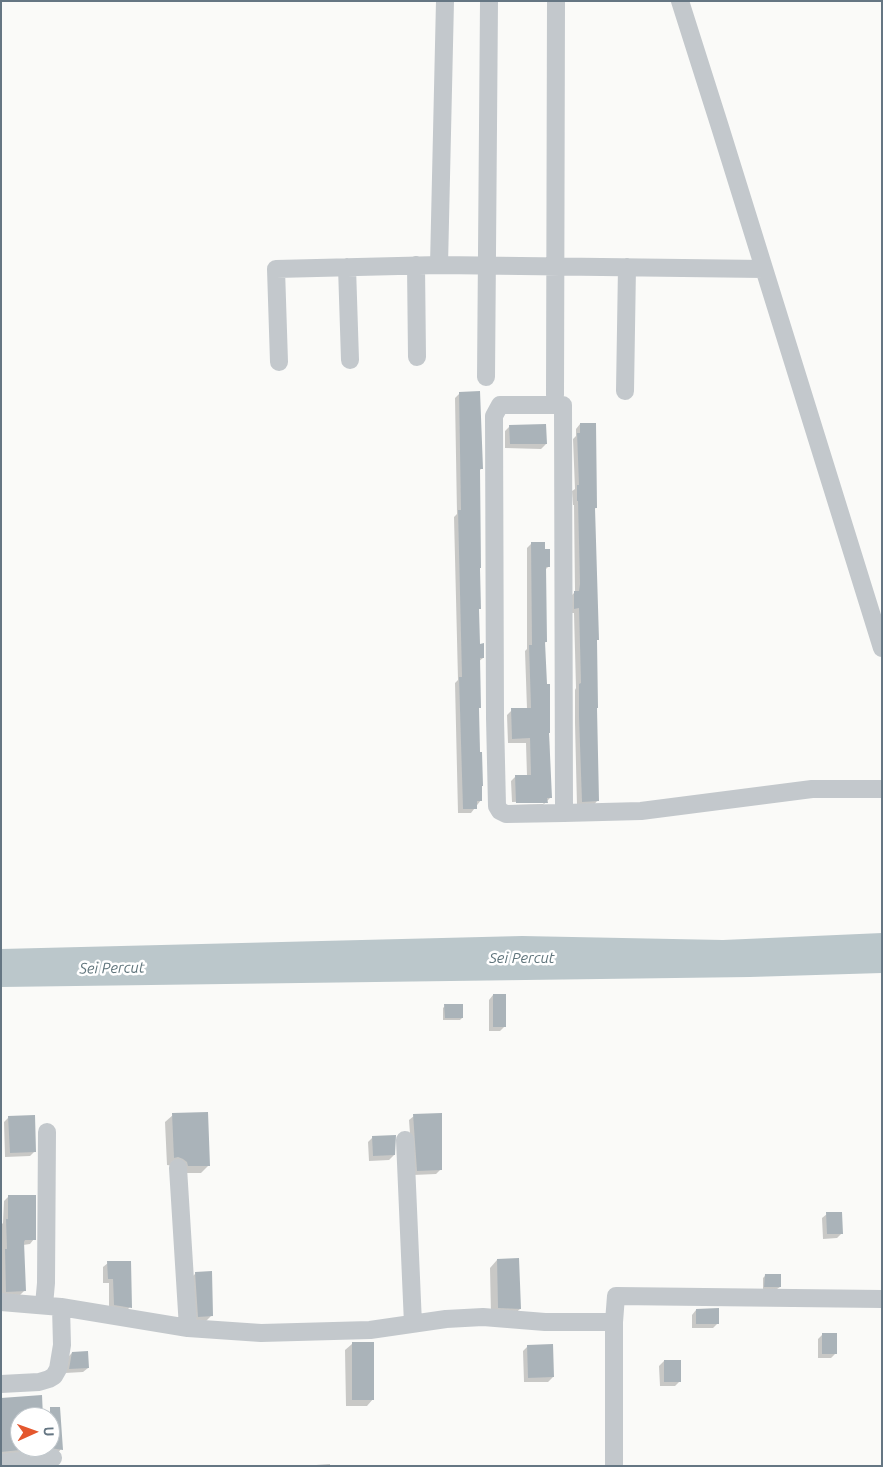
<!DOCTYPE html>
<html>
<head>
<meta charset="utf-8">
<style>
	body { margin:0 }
	#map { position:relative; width:883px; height:1467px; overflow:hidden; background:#fafaf8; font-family:Ubuntu,sans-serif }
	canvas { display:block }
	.frame { position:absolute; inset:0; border:2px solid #657683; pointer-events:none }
	.north { position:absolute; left:10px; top:1407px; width:50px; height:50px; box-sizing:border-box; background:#fff; border:1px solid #c1c8cd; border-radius:50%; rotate:88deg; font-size:14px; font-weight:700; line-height:20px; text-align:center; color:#657683 }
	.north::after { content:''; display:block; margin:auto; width:18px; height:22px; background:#e4572e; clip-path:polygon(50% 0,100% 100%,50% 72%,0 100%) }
</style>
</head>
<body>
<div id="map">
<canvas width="883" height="1467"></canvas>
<div class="frame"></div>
<div class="north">U</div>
</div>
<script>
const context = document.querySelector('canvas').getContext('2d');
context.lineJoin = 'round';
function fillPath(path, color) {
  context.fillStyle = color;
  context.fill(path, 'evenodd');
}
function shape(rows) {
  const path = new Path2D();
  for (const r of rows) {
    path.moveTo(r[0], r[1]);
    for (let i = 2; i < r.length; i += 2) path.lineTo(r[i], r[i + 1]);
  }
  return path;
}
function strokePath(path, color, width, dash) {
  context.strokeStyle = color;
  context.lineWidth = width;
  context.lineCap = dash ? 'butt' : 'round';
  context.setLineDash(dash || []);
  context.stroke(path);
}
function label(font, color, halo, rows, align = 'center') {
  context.font = font + ' Ubuntu,sans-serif';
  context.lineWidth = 5;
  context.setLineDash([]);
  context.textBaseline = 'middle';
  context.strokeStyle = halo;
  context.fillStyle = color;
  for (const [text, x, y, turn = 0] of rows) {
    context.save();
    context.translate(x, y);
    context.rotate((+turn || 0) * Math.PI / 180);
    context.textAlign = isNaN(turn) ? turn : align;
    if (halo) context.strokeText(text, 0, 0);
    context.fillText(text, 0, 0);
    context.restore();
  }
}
fillPath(shape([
	[882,933,882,973,750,977,1,987,1,949,522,936,723,940]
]), '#bbc7cb');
fillPath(shape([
	[460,393,481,469,479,471,478,609,479,645,483,658,478,662,478,709,481,800,471,813,458,813,455,683,458,680,454,517,457,514,455,398],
	[580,424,596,508,594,509,597,640,596,641,597,801,593,806,577,806,575,723,575,690,576,688,574,613,570,613,570,597,575,592,575,590,574,505,573,505,572,491,575,489,573,439,576,436,576,429],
	[510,426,546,444,541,449,505,448,505,431],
	[531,544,544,551,549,566,545,570,546,642,544,643,549,732,550,798,541,807,512,808,512,805,543,804,546,801,512,802,511,781,516,776,527,776,526,743,508,743,507,715,512,710,527,709,525,651,527,649,527,548],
	[493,995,505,1026,500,1031,489,1031,489,1000],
	[445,1006,462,1018,460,1020,443,1020,443,1008],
	[173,1115,209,1165,201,1173,181,1173,175,1166,167,1165,165,1122],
	[414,1116,441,1169,436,1174,413,1175,409,1120],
	[9,1117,35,1151,30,1156,5,1157,4,1122],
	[373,1137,394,1155,389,1160,369,1161,368,1142],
	[9,1196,34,1239,30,1244,23,1245,25,1290,20,1295,2,1296,1,1225,3,1223,4,1201],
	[827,1214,842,1233,837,1238,823,1239,822,1218],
	[497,1260,520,1309,512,1316,491,1315,490,1268],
	[108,1263,130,1307,125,1312,109,1310,109,1283,103,1283,103,1267],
	[196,1273,211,1316,206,1321,194,1321,191,1278],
	[765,1276,780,1287,777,1289,763,1289,763,1278],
	[696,1310,718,1323,713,1328,692,1328,692,1315],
	[823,1334,836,1353,831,1358,818,1358,818,1339],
	[352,1344,373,1399,367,1406,346,1406,345,1350],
	[528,1346,553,1377,548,1382,524,1382,523,1351],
	[72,1353,88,1368,83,1372,65,1373,67,1358],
	[664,1361,680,1381,675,1386,660,1386,659,1366],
	[1,1399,42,1417,20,1417,20,1447,50,1447,50,1428,61,1449,57,1454,1,1456],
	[330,1464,330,1466,315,1466,316,1465]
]), '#0003');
fillPath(shape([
	[480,391,483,469,480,469,481,568,480,568,481,609,479,609,480,644,484,643,484,658,480,658,481,708,479,708,480,752,482,752,483,786,482,786,482,801,477,801,477,809,463,809,459,677,462,677,458,510,461,510,459,392],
	[580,423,596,423,597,508,595,508,599,640,597,640,598,708,597,708,599,801,582,802,579,717,579,684,581,683,579,608,574,609,574,591,579,591,580,584,578,501,577,501,577,485,579,485,577,433,580,433],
	[546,424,547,444,510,444,509,425],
	[531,542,545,542,545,549,550,549,550,567,546,567,547,642,545,642,547,684,550,684,550,733,549,733,552,798,547,798,548,803,516,803,515,775,531,775,530,738,512,739,511,708,531,708,529,645,532,645],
	[493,994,506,994,506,1027,493,1027],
	[444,1004,463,1004,463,1018,445,1018],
	[208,1112,210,1166,188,1166,187,1162,183,1159,178,1157,174,1158,172,1113],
	[442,1113,442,1170,417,1171,413,1114],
	[35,1115,36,1152,10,1153,8,1116],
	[396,1135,395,1155,373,1156,372,1136],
	[8,1195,36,1195,36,1240,25,1240,24,1242,26,1291,6,1292,5,1249,7,1249,6,1219,8,1219],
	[826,1212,842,1212,843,1234,827,1234],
	[519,1258,521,1309,498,1308,497,1259],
	[107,1261,131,1261,132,1308,114,1305,113,1279,108,1279],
	[212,1271,213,1316,198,1317,195,1272],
	[765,1274,781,1274,781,1287,764,1287],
	[719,1308,719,1324,696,1324,696,1309],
	[822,1333,837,1333,837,1354,822,1354],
	[352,1342,374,1342,374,1400,352,1400],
	[553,1344,554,1377,528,1378,527,1345],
	[88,1351,89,1368,69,1369,72,1352],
	[664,1360,681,1360,681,1382,664,1382],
	[42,1395,43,1417,20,1417,20,1450,1,1452,1,1398],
	[50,1407,60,1407,63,1450,50,1448]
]), '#aab3b9');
strokePath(shape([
	[680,1,720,127,882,648],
	[416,265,417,357],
	[439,265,445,1],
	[347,267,350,360],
	[279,362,276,269,439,265,764,269],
	[486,377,489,1],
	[625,391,627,267],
	[555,395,556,1],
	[564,813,563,405,500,405,494,416,495,718,497,806,500,811,506,814,564,813,641,811,812,789,882,789],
	[405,1140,413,1324],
	[178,1168,188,1328],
	[1,1302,61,1307,188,1328,261,1333,370,1330,446,1319,483,1317,545,1322,614,1322],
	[44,1305,46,1283,47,1132],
	[1,1384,39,1382,49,1379,54,1376,58,1369,62,1345,61,1307],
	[1,1463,53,1458],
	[614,1466,614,1322,616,1296,882,1299]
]), '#c3c8cc', 18);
label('italic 15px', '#60757c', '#fff', [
	["Sei Percut",522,958],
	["Sei Percut",112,968,-1]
]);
</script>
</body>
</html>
